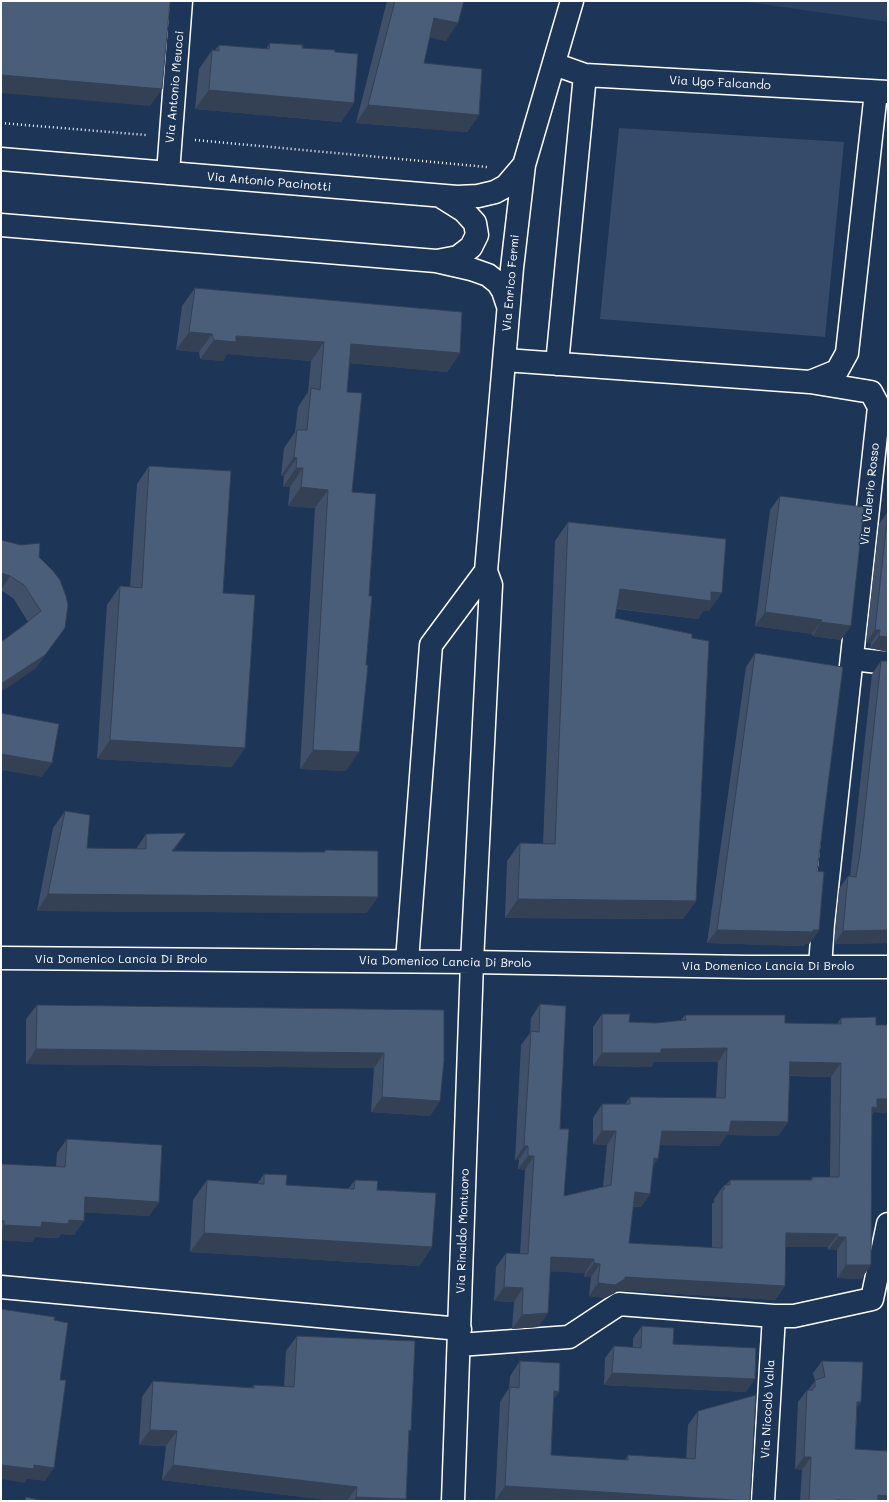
<!DOCTYPE html>
<html>
<head>
<meta charset="utf-8">
<style>
	body { margin:0 }
	#map { position:relative; width:889px; height:1502px; overflow:hidden; background:#1d3557; font-family:Mali,sans-serif }
	canvas { display:block }
	.frame { position:absolute; inset:0; border:2px solid #fff; pointer-events:none }
</style>
</head>
<body>
<div id="map">
<canvas width="889" height="1502"></canvas>
<div class="frame"></div>
</div>
<script>
const context = document.querySelector('canvas').getContext('2d');
context.lineJoin = 'round';
function fillPath(path, color) {
  context.fillStyle = color;
  context.fill(path, 'evenodd');
}
function shape(rows) {
  const path = new Path2D();
  for (const r of rows) {
    path.moveTo(r[0], r[1]);
    for (let i = 2; i < r.length; i += 2) path.lineTo(r[i], r[i + 1]);
  }
  return path;
}
function strokePath(path, color, width, dash) {
  context.strokeStyle = color;
  context.lineWidth = width;
  context.lineCap = dash ? 'butt' : 'round';
  context.setLineDash(dash || []);
  context.stroke(path);
}
function label(font, color, halo, rows, align = 'center') {
  context.font = font + ' Mali,sans-serif';
  context.lineWidth = 3;
  context.setLineDash([]);
  context.textBaseline = 'middle';
  context.strokeStyle = halo;
  context.fillStyle = color;
  for (const [text, x, y, turn = 0] of rows) {
    context.save();
    context.translate(x, y);
    context.rotate((+turn || 0) * Math.PI / 180);
    context.textAlign = isNaN(turn) ? turn : align;
    if (halo) context.strokeText(text, 0, 0);
    context.fillText(text, 0, 0);
    context.restore();
  }
}
fillPath(shape([
	[740,1,888,1,888,22]
]), '#2a4161');
fillPath(shape([
	[619,128,844,142,825,337,600,319]
]), '#364b69');
const minor = shape([
	[554,64,585,75,888,92],
	[1,159,457,197,478,196,495,192,506,186,524,165],
	[168,173,181,1],
	[1,225,436,261,471,269,488,275,498,283,503,291,508,306],
	[437,261,458,257,471,247,477,235,475,223,464,211,440,196],
	[505,360,810,382,871,392,879,407,823,924,820,967],
	[557,364,585,75],
	[810,382,837,371,847,353,876,92],
	[852,659,888,663],
	[1,958,472,962,747,967,888,967],
	[407,961,431,645,486,571],
	[1,1287,460,1329],
	[459,1345,569,1337,619,1304,774,1316,794,1316,872,1299,888,1224],
	[453,1501,472,962,491,585,486,571,512,268,524,165,572,1],
	[763,1501,774,1316]
]);
strokePath(minor, '#fff', 25);
strokePath(shape([
	[1,123,146,135],
	[195,140,487,167]
]), '#fff', 2.5, [1, 3]);
strokePath(minor, '#1d3557', 22);
fillPath(shape([
	[387,1,464,1,446,41,430,37,424,63,479,115,467,132,356,123],
	[270,43,302,48,335,52,354,103,341,122,195,109,199,69,212,50,215,50,219,45,266,49],
	[195,288,460,353,447,372,349,363,347,392,352,492,346,771,300,769,315,508,288,506,290,487,283,487,284,476,281,476,284,448,295,432,298,407,308,392,311,361,227,354,223,361,200,359,199,352,176,350,182,306],
	[149,466,223,593,232,767,97,759,107,605,120,586,130,587,137,484],
	[780,496,841,640,812,636,812,634,755,626,770,510],
	[888,500,888,652,870,648,871,643,866,643,879,524,887,513],
	[568,522,709,611,703,611,698,619,617,609,615,618,692,638,696,901,683,919,505,918,507,861,520,843,543,844,555,541],
	[1,540,39,557,55,642,35,669,24,625,28,622,14,599,1,590],
	[755,653,817,871,819,930,809,944,805,944,803,946,707,943,746,667],
	[881,661,888,943,834,944,839,889,848,876,850,876,851,867,872,674],
	[65,811,87,848,136,849,146,834,174,851,299,852,324,852,325,850,378,897,366,913,37,911,53,828],
	[540,1004,560,1129,564,1196,603,1187,607,1145,593,1144,593,1118,602,1104,625,1104,630,1097,716,1098,718,1062,654,1062,651,1067,593,1066,593,1027,602,1014,629,1022,656,1023,681,1020,685,1015,785,1023,837,1024,841,1018,876,1025,888,1025,888,1110,886,1113,874,1112,872,1115,871,1265,861,1279,837,1278,837,1250,828,1250,828,1247,786,1247,785,1286,775,1300,617,1290,615,1293,605,1298,589,1296,591,1277,584,1277,585,1273,550,1271,548,1313,538,1327,512,1329,514,1302,494,1301,496,1267,506,1253,520,1254,525,1170,518,1169,519,1160,515,1160,521,1045,530,1033,531,1018],
	[789,1076,831,1077,830,1177,812,1177,810,1180,730,1180,726,1185,724,1185,714,1199,714,1202,712,1204,712,1248,629,1243,633,1207,641,1207,650,1194,653,1166,660,1145,719,1146,727,1135,778,1136,788,1122],
	[37,1005,444,1010,440,1101,430,1116,371,1112,374,1068,26,1064,26,1019],
	[67,1139,159,1202,149,1216,84,1212,74,1235,61,1234,58,1238,35,1237,32,1242,1,1240,1,1164,56,1167,57,1153],
	[264,1174,286,1185,348,1189,355,1180,377,1190,432,1247,419,1266,190,1252,193,1200,207,1180,257,1184],
	[642,1326,673,1344,746,1392,604,1385,605,1358,614,1346,633,1347,633,1338],
	[297,1336,409,1434,406,1499,404,1501,336,1501,162,1480,166,1446,139,1445,142,1397,153,1381,251,1388,254,1385,284,1386,286,1351],
	[520,1361,559,1392,553,1400,551,1455,625,1460,628,1455,686,1459,688,1425,698,1411,750,1501,495,1501,500,1402,509,1388,510,1376],
	[822,1361,861,1402,857,1407,855,1449,888,1501,800,1501,802,1470,795,1469,798,1402,807,1390,808,1390,815,1381,813,1373]
]), '#405068');
fillPath(shape([
	[434,18,458,23,446,41,422,36],
	[1,75,162,89,150,106,1,93],
	[209,90,354,103,341,122,195,109],
	[368,105,479,115,467,132,356,123],
	[189,332,212,334,199,352,176,350],
	[236,336,324,342,311,361,227,354,223,361,200,359,214,340],
	[351,344,460,353,447,372,338,362],
	[294,457,297,458,284,476,281,476],
	[296,468,303,468,290,487,283,487],
	[301,487,328,490,315,508,288,506],
	[1,573,10,576,1,590],
	[620,589,711,592,722,593,709,611,703,611,698,619,607,607],
	[765,612,822,620,812,634,755,626],
	[821,622,851,626,841,640,812,636],
	[65,628,35,669,1,692,1,684],
	[875,630,880,630,871,643,866,643],
	[879,636,888,637,888,652,870,648],
	[110,740,245,748,232,767,97,759],
	[313,750,359,752,346,771,300,769],
	[1,754,52,763,42,777,1,770],
	[186,833,175,850,161,867,172,851],
	[48,894,378,897,366,913,37,911],
	[518,899,696,901,683,919,505,918],
	[717,930,819,930,809,944,805,944,803,946,707,943],
	[888,930,888,943,834,944,843,931],
	[727,1048,718,1062,654,1062,651,1067,593,1066,602,1053,661,1049],
	[36,1049,384,1053,374,1068,26,1064],
	[790,1062,841,1063,831,1077,780,1075],
	[382,1097,440,1101,430,1116,371,1112],
	[877,1099,888,1099,888,1110,886,1113,874,1112,868,1121,863,1121],
	[731,1121,788,1122,778,1136,727,1135,719,1146,652,1145,662,1131],
	[602,1131,616,1131,607,1145,593,1144],
	[524,1146,528,1146,519,1160,515,1160],
	[528,1156,534,1156,525,1170,518,1169],
	[654,1158,658,1159,649,1172],
	[635,1192,650,1194,641,1207,625,1206],
	[85,1197,159,1202,149,1216,75,1212],
	[1,1220,4,1221,1,1226],
	[69,1220,84,1221,74,1235,61,1234,58,1238,35,1237,32,1242,1,1240,1,1229,4,1225],
	[204,1233,432,1247,419,1266,190,1252],
	[786,1233,838,1234,828,1247,776,1247],
	[838,1237,846,1237,837,1250,828,1250],
	[551,1257,594,1259,585,1273,541,1271],
	[594,1263,600,1264,591,1277,584,1277],
	[846,1265,871,1265,861,1279,837,1278],
	[625,1277,785,1286,775,1300,617,1290,615,1293,605,1298,589,1296,598,1283],
	[504,1287,523,1288,514,1302,494,1301],
	[548,1313,538,1327,512,1329,522,1315],
	[612,1373,755,1379,746,1392,604,1385],
	[554,1391,559,1392,549,1406],
	[857,1402,861,1402,852,1414],
	[150,1430,177,1431,166,1446,139,1445],
	[804,1457,811,1457,802,1470,795,1469],
	[1,1465,34,1465,54,1468,45,1481,27,1479,25,1483,1,1479],
	[173,1465,357,1487,347,1501,336,1501,162,1480],
	[505,1486,750,1501,495,1501],
	[878,1495,888,1496,888,1501,874,1501],
	[356,1497,406,1499,404,1501,353,1501]
]), '#344155');
const building = shape([
	[1,1,170,1,162,89,1,75,1,1],
	[395,1,464,1,458,23,434,18,424,63,482,69,479,115,368,105,395,1],
	[270,43,303,45,302,48,335,50,335,52,358,54,354,103,209,90,212,50,219,51,219,45,269,49,270,43],
	[195,288,462,312,460,353,351,344,347,392,362,393,352,492,376,494,369,596,372,596,366,665,368,665,359,752,313,750,328,490,301,487,303,468,296,468,297,458,294,457,297,430,307,430,311,388,320,390,324,342,236,336,236,342,214,340,212,334,189,332,195,288],
	[149,466,231,471,223,593,255,595,245,748,110,740,120,586,142,588,149,466],
	[780,496,864,507,851,626,821,622,822,620,765,612,780,496],
	[888,511,888,637,879,636,880,630,875,630,888,511],
	[568,522,726,539,722,593,711,592,711,601,620,589,615,618,692,634,692,638,709,641,696,901,518,899,520,843,555,844,568,522],
	[1,540,21,545,40,543,39,557,53,571,60,580,66,596,68,605,65,628,45,655,1,684,1,642,24,625,41,611,24,585,10,576,1,573,1,540],
	[755,653,843,667,817,871,824,872,819,930,813,930,813,932,717,930,755,653],
	[881,661,888,661,888,930,843,931,848,876,856,877,860,854,881,661],
	[1,713,59,724,52,763,1,754,1,713],
	[65,811,90,815,87,848,146,849,146,834,186,833,172,851,299,852,325,852,325,850,378,851,378,897,48,894,65,811],
	[540,1004,566,1006,560,1129,569,1129,564,1196,611,1185,616,1131,602,1131,602,1104,630,1104,630,1097,725,1098,727,1048,661,1049,661,1053,602,1053,602,1014,630,1014,629,1022,656,1023,686,1020,685,1015,785,1015,785,1023,841,1024,841,1018,876,1017,876,1025,888,1025,888,1099,877,1099,877,1108,872,1107,871,1265,846,1265,846,1237,838,1237,838,1234,786,1233,785,1286,625,1277,625,1279,615,1285,598,1283,600,1264,594,1263,594,1259,551,1257,548,1313,522,1315,523,1288,504,1287,506,1253,528,1254,534,1156,528,1156,528,1146,524,1146,531,1031,539,1032,540,1004],
	[790,1062,841,1063,839,1177,812,1177,812,1180,730,1180,730,1185,724,1185,724,1190,722,1190,722,1248,629,1243,635,1192,650,1194,654,1158,658,1159,662,1131,729,1132,731,1121,788,1122,790,1062],
	[37,1005,444,1010,444,1061,440,1101,382,1097,384,1053,36,1049,37,1005],
	[67,1139,162,1145,159,1202,85,1197,84,1221,69,1220,68,1224,42,1222,41,1227,4,1225,4,1221,1,1220,1,1164,65,1167,67,1139],
	[264,1174,287,1175,286,1185,354,1189,355,1180,378,1181,377,1190,436,1193,432,1247,204,1233,207,1180,264,1184,264,1174],
	[1,1309,55,1317,54,1320,68,1323,60,1380,66,1380,54,1468,34,1465,34,1469,1,1465,1,1309],
	[642,1326,674,1328,673,1344,756,1348,755,1379,612,1373,614,1346,641,1348,642,1326],
	[297,1336,415,1341,411,1431,409,1430,406,1499,356,1497,357,1487,173,1465,177,1431,150,1430,153,1381,254,1388,254,1385,294,1387,297,1336],
	[520,1361,560,1363,559,1392,554,1391,551,1455,628,1460,628,1455,695,1459,698,1411,756,1395,750,1501,505,1486,510,1387,519,1388,520,1361],
	[822,1361,863,1362,861,1402,857,1402,855,1449,888,1451,888,1496,878,1495,878,1501,835,1500,835,1501,809,1501,811,1457,804,1457,807,1390,813,1390,813,1387,815,1387,815,1380,825,1377,822,1361],
	[26,1497,43,1501,25,1501,26,1497]
]);
fillPath(building, '#4a5d79');
strokePath(building, '#344155', 1);
label('12px', '#fff', '#1d3557', [
	["Via Ugo Falcando",720,83,3],
	["Via Antonio Meucci",175,87,-85],
	["Via Antonio Pacinotti",269,182,5],
	["Via Enrico Fermi",511,283,-85],
	["Via Valerio Rosso",870,494,-84],
	["Via Domenico Lancia Di Brolo",121,959],
	["Via Domenico Lancia Di Brolo",445,962,1],
	["Via Domenico Lancia Di Brolo",768,966],
	["Via Rinaldo Montuoro",463,1231,-88],
	["Via Niccolò Valla",768,1409,-87]
]);
</script>
</body>
</html>
